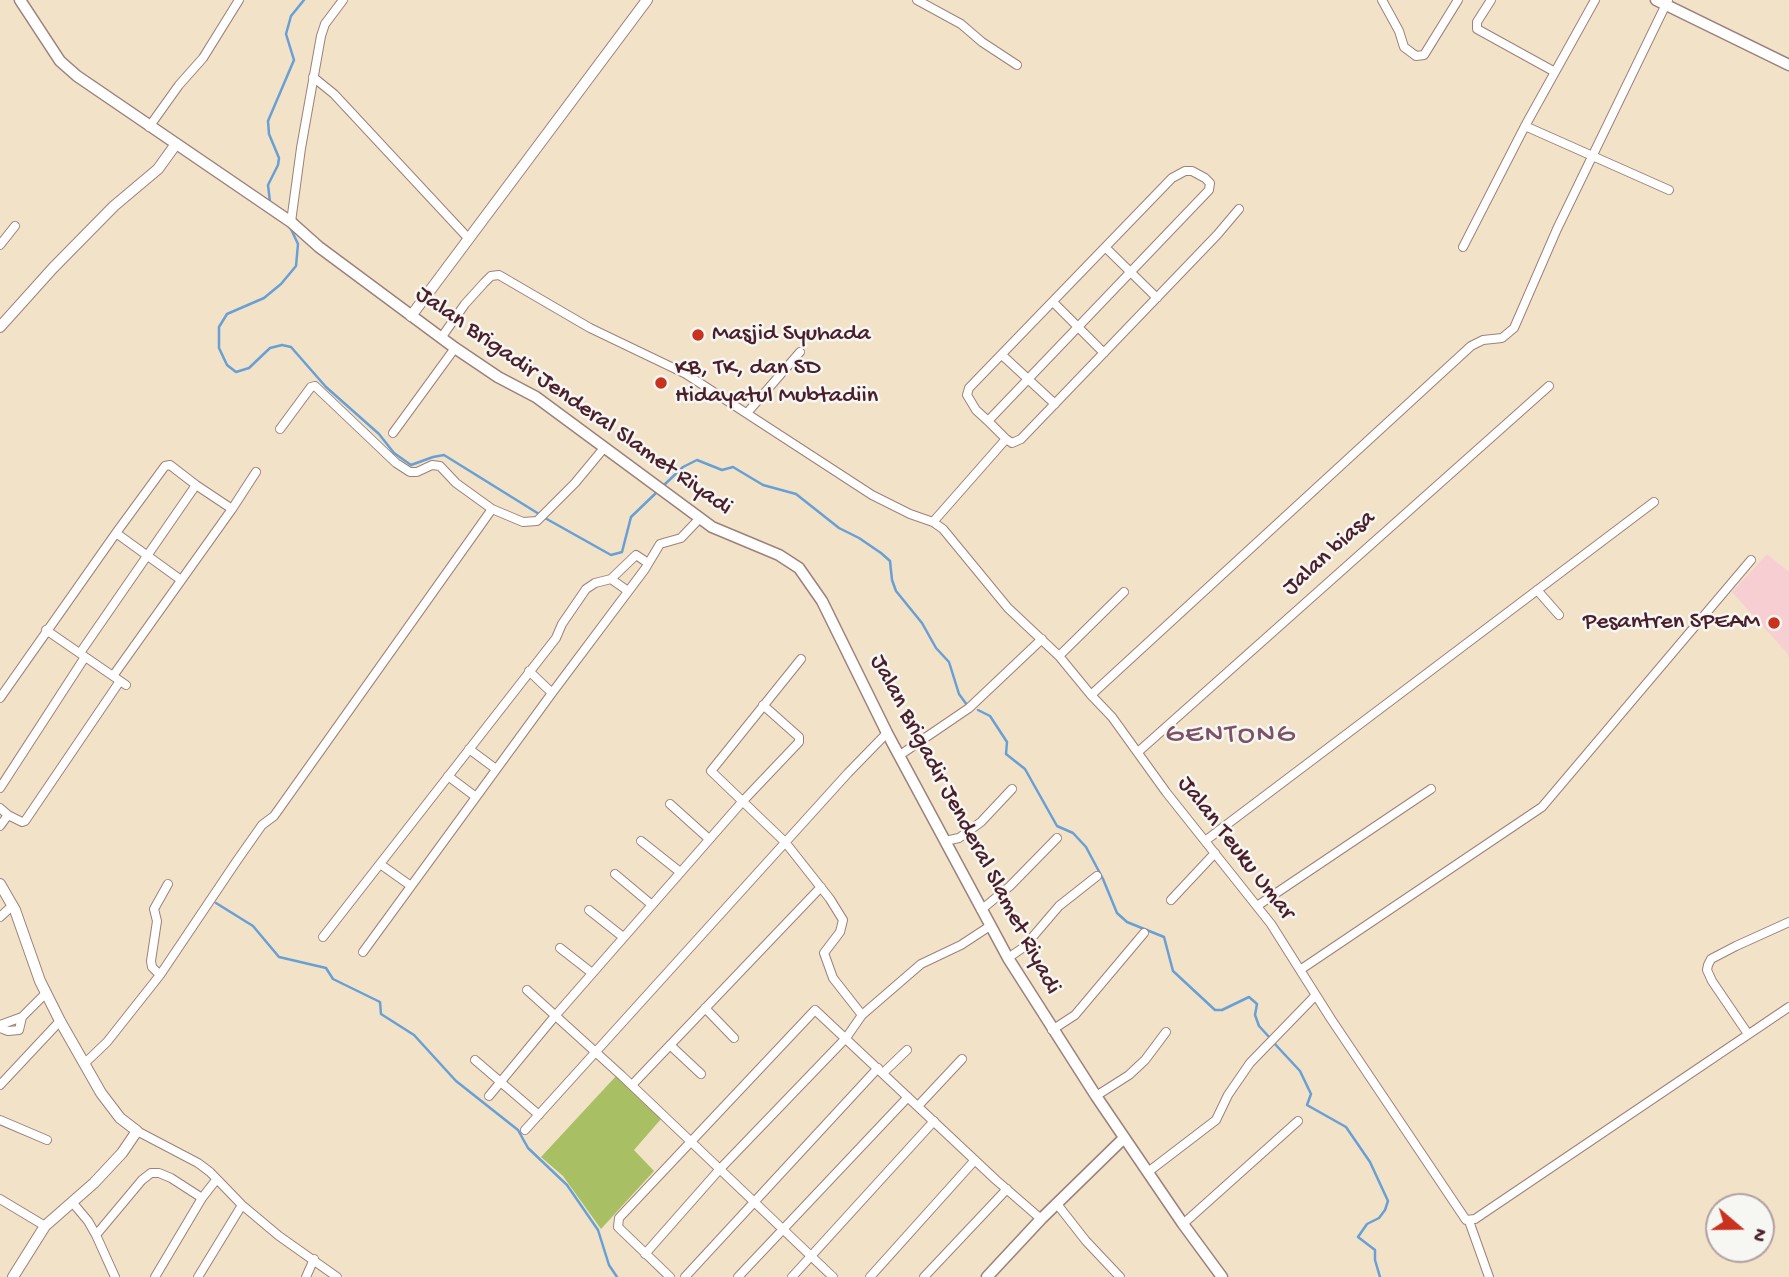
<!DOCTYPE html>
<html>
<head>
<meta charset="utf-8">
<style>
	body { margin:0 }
	#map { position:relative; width:1789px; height:1277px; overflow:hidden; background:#f2e2c8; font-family:"Gochi Hand",sans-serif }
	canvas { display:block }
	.north { position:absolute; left:1705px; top:1193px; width:70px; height:70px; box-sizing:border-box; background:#f6f6f2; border:2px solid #b1a0a2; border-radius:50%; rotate:110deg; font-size:19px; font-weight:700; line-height:28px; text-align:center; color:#4a1f2b }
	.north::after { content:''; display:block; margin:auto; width:24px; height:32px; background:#c8321e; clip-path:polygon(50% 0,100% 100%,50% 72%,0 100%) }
</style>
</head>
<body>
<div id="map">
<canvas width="1789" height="1277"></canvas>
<div class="north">N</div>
</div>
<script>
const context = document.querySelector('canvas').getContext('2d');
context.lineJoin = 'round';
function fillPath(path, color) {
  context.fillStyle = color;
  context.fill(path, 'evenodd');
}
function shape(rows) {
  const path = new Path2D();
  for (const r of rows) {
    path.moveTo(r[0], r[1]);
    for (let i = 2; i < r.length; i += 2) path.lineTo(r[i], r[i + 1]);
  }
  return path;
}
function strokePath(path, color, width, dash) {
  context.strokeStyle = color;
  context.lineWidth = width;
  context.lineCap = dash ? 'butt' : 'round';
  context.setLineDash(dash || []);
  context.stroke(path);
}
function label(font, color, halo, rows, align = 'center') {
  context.font = font + ' "Gochi Hand",sans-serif';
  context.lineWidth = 5;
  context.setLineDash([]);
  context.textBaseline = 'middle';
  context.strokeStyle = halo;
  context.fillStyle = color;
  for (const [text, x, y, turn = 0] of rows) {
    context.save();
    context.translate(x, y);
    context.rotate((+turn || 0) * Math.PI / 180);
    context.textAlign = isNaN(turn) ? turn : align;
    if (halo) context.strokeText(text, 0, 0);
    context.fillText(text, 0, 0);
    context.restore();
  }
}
fillPath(shape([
	[1767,554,1789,572,1789,658,1787,653,1732,592]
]), '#f7cfd3');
fillPath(shape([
	[617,1075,661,1119,634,1150,654,1171,601,1229,563,1176,541,1157]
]), '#a8bf64');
strokePath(shape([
	[270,202,268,185,278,165,279,158,269,134,268,121,294,60,286,34,291,16,304,0],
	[291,229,298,244,296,266,281,284,264,298,227,314,219,327,219,348,227,365,236,372,249,368,270,348,282,345,291,347,326,387,379,434,394,453,411,465,433,457,444,455,539,514],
	[663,486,683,467,697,460,722,470,733,467,763,485,796,494,839,528,859,538,881,553,890,561,892,580,896,591,922,623,936,648,949,662,959,694,967,705],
	[545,518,611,555,622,552,631,517,658,491],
	[978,710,990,716,1007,742,1006,754,1025,769,1057,826,1073,833,1086,847,1103,879,1117,913,1127,922,1164,937,1173,971,1215,1010,1222,1010,1249,997,1257,1004,1255,1015,1259,1026,1270,1038],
	[216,903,253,926,279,957,326,968,333,979,380,1002,381,1014,414,1035,456,1081,518,1130,528,1148,567,1185,598,1230,609,1265,617,1277],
	[1274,1043,1300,1071,1311,1094,1307,1105,1346,1127,1370,1162,1388,1201,1385,1210,1379,1218,1367,1224,1358,1237,1375,1250,1375,1260,1380,1277]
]), '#68a0d6', 2.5);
const minor = shape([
	[917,0,961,24,982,42,1017,65],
	[1382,0,1399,31,1404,47,1416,56,1424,55,1458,0],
	[1491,0,1477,22,1477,29,1555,72],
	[313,77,334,94,469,239],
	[1525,126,1669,190],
	[149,127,179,85,203,58,239,0],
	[291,222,301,148,321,36,325,24,343,0],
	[0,245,15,226],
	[1463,247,1525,126,1595,0],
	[1106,248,1157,298],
	[1053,302,1104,353],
	[441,338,465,304,484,283,491,276,499,275,590,328,686,374,872,495,910,514,933,522,943,529,1008,608,1059,656,1091,695,1112,717,1166,792,1271,924,1331,1019,1466,1220,1475,1219,1789,1007],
	[1002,355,1055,404],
	[747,413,800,352],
	[988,421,1209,190,1210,183,1205,178,1192,171,1185,171,1172,178,969,388,967,395,976,410,988,421,1006,439,1012,443,1021,439,1217,235,1239,209],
	[280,429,311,387,315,386,396,463,410,472,417,472,432,465,440,466,456,483,492,509],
	[393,433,455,348],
	[196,485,232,509,256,472],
	[933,522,1006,439],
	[116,533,181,580],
	[611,579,628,591],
	[1537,590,1559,615],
	[46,630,126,685],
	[1059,656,1124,592],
	[529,671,552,693],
	[113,676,232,509],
	[1091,695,1471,346,1483,340,1502,338,1514,328,1557,229,1668,0],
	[0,698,116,533,165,466,170,465,196,485,80,653],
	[469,749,496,769],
	[1138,752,1549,386],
	[900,755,969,708,1042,639],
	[448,776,476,797],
	[0,788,85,657],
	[670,804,709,839],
	[0,808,8,815,0,826],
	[8,815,22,822,25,821,120,681],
	[641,841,680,872],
	[945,841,959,838,981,822,1012,789],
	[1205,841,1654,502],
	[380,864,411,886],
	[615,874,652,905],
	[1171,900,1215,853],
	[1257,906,1431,789],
	[589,910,623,937],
	[981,910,1010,886,1057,838],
	[0,917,13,905],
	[323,937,556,638,562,624,586,589,595,583,611,579,636,555,648,563],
	[560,948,592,973],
	[363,952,552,693,645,569,660,544,681,538,700,518],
	[1008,958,1024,947,1059,906,1097,876],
	[1300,970,1542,807,1751,560],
	[160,975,152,967,151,961,157,921,154,909,168,884],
	[527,990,622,1076,833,1277],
	[705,1008,734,1038],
	[862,1015,921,964,961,945,990,926],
	[0,1025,22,1017],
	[0,1028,8,1031,19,1030,22,1017,45,994],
	[1052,1030,1075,1015,1144,933],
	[1748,1034,1712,981,1707,970,1708,965,1711,959,1736,946,1789,922],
	[670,1045,701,1074],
	[475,1060,539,1115],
	[84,1064,107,1042,160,975,236,862,262,825,274,816,492,509,523,522,537,521,575,483,604,448],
	[883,1073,907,1050],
	[0,1085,60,1021],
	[632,1085,821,887],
	[489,1096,555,1016,742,802,799,742,799,737,763,705],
	[1096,1096,1129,1075,1145,1060,1166,1032],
	[918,1106,962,1059],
	[0,1120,47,1140],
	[525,1130,848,773,887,733],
	[137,1131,198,1163,210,1172,242,1205,279,1236,337,1277],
	[1148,1172,1216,1120,1228,1095,1250,1063,1316,995],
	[0,1199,45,1226],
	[72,1202,88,1221,96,1235,115,1277],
	[1057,1204,1086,1241,1120,1277],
	[1469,1221,1489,1277],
	[1183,1224,1298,1121],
	[96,1235,142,1180,151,1173,159,1173,171,1178,202,1198],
	[645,1254,719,1170,846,1038,862,1015,833,978,824,953,840,932,843,920,830,899,785,842,711,771,801,659],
	[155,1277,202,1198,216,1180],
	[198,1277,242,1205],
	[306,1277,314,1259],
	[670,1277,618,1227,619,1218,815,1010,996,1180,1041,1219],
	[685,1277,878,1068],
	[738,1277,908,1097],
	[792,1277,934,1121],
	[870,1277,975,1160],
	[924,1277,1007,1189]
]);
const tertiary = shape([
	[411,316,647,0],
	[0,327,53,268,114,206,158,169,176,144],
	[0,884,15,910,40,981,60,1021,101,1093,120,1118,137,1131,122,1153,94,1183,45,1226,13,1277]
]);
const secondary = shape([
	[20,0,60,61,77,76,291,222,319,247,455,348,498,377,536,397,712,527,779,555,799,568,822,601,887,733,1008,958,1096,1096,1183,1224,1222,1277],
	[1656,0,1789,65],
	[987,1277,1041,1219,1124,1138]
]);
strokePath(minor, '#9e807a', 10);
strokePath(tertiary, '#9e807a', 12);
strokePath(secondary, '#9e807a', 13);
strokePath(minor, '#fff', 8);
strokePath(tertiary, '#fff', 10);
strokePath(secondary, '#fff', 10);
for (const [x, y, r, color] of [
	[698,335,7,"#c8321e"],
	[661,383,7,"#c8321e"],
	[1774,623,7,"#c8321e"]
]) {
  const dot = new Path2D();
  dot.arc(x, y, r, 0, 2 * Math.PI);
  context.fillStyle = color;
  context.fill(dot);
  strokePath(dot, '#f6f6f2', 2.5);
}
label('24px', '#4a1f2b', '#f6f6f2', [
	["Masjid Syuhada",712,335],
	["KB, TK, dan SD",675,369],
	["Hidayatul Mubtadiin",675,397],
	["Pesantren SPEAM",1760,623,"right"]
], 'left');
label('24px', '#4a1f2b', '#f6f6f2', [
	["Jalan Brigadir Jenderal Slamet Riyadi",573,402,35],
	["Jalan biasa",1330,554,-42],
	["Jalan Brigadir Jenderal Slamet Riyadi",964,825,62],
	["Jalan Teuku Umar",1235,849,52]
]);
context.letterSpacing = '2px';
label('28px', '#7d5266', '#f6f6f2', [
	["GENTONG",1231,737]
]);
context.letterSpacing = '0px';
</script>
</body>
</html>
